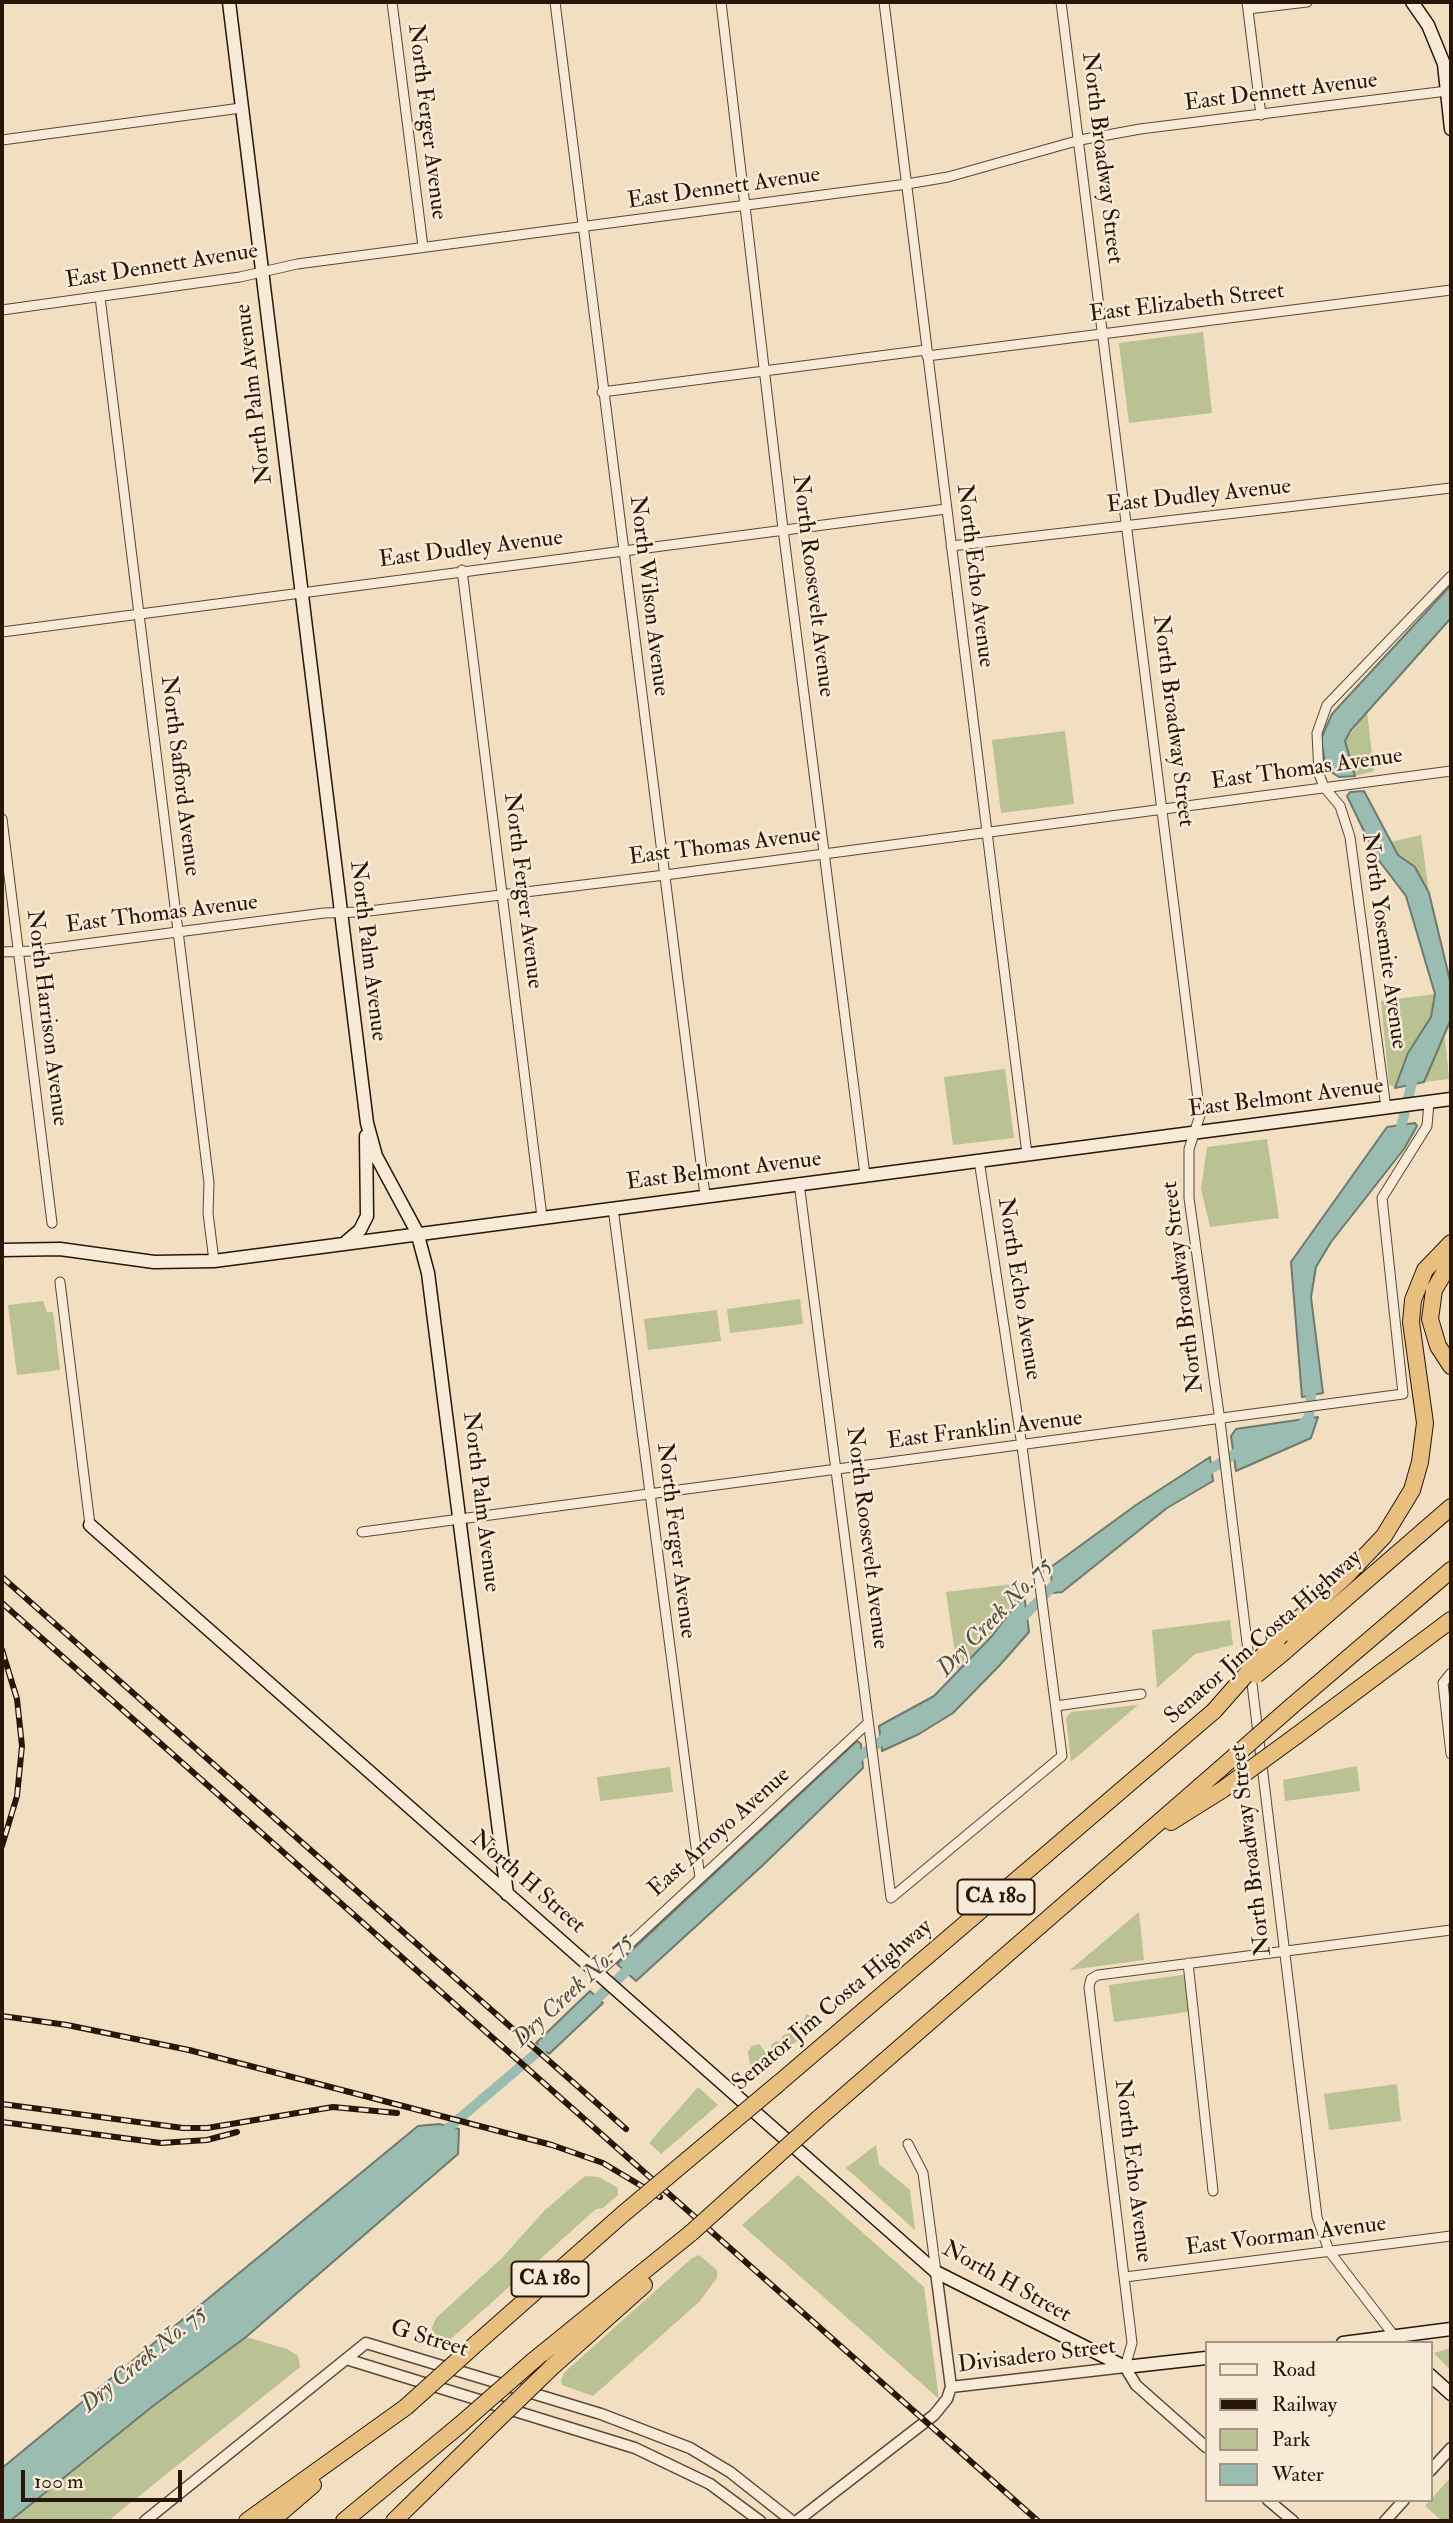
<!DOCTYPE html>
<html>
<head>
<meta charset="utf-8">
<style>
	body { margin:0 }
	#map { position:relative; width:1453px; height:2523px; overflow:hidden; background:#f2dec1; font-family:"IM FELL Double Pica",serif }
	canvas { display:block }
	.frame { position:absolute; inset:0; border:4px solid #281608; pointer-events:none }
	.legend { position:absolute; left:1205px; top:2341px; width:228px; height:161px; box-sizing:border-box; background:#f7ead7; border:2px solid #a49584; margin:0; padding:9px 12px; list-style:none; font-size:21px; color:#281608 }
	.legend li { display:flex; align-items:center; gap:14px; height:35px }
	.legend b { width:35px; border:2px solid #a49584 }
	.scale { position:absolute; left:21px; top:2470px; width:161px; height:32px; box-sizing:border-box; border:4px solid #281608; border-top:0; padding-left:9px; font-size:21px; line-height:24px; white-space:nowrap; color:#281608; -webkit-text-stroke:5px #f7ead7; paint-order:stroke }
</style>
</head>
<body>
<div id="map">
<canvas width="1453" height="2523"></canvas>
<div class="frame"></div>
<ul class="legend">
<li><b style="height:9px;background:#f7ead7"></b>Road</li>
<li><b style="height:9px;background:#281608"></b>Railway</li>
<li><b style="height:19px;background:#bac193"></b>Park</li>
<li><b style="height:19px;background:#9bbcb1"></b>Water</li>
</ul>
<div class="scale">100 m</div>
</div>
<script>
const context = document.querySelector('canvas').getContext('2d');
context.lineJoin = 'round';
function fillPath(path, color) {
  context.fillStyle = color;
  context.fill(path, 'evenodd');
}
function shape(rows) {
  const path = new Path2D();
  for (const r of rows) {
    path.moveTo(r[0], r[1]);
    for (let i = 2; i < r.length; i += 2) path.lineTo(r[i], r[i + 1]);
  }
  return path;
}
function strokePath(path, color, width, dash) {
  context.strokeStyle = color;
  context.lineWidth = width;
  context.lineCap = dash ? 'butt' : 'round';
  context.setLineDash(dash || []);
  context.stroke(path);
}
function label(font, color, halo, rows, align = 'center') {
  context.font = font + ' "IM FELL Double Pica",serif';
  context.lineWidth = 5;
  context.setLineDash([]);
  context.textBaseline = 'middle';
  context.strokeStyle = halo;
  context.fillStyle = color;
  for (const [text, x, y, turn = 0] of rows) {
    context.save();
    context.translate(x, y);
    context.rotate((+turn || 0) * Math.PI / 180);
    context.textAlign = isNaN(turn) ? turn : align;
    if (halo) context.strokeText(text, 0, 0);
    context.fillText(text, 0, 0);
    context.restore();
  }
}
fillPath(shape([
	[1203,332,1212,413,1129,423,1119,343],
	[1367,712,1374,771,1355,776,1345,741],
	[1065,731,1074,804,1001,813,992,740],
	[1421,835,1429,893,1415,867,1398,855,1391,842],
	[1435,994,1431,1017,1408,1053,1395,1088,1389,1084,1381,1001],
	[1445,1037,1449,1079,1424,1082,1433,1059],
	[1005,1069,1014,1138,953,1145,944,1077],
	[1267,1139,1279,1218,1210,1227,1201,1189,1207,1147],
	[800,1299,803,1324,730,1333,727,1309],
	[43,1301,47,1312,53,1312,60,1370,17,1375,8,1305],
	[717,1310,721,1341,648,1350,644,1319],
	[1022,1583,1024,1594,958,1673,946,1592],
	[1230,1620,1233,1645,1195,1654,1157,1688,1152,1630],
	[1138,1705,1071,1762,1066,1718,1071,1712],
	[1357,1766,1360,1791,1285,1801,1283,1780],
	[670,1767,673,1792,600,1801,597,1777],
	[1139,1912,1144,1960,1070,1970],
	[1189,1974,1194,2011,1114,2022,1109,1985],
	[806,2014,817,2019,816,2025,809,2026,803,2038,798,2037,798,2041,776,2053,769,2065,762,2069,750,2065,748,2051,752,2046,759,2044,766,2053,772,2052,771,2045,776,2041,780,2042,783,2035,791,2033,790,2027,798,2021,803,2022],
	[1397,2084,1401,2121,1329,2130,1324,2094],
	[698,2087,718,2105,661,2154,649,2143],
	[876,2145,879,2164,910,2190,915,2230,846,2168],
	[798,2175,924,2287,939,2399,742,2225],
	[585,2176,599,2177,618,2188,618,2195,603,2208,596,2209,443,2346,433,2337,432,2328,436,2318,501,2259,545,2210],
	[699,2255,717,2270,717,2278,699,2302,593,2396,562,2385,561,2380,565,2372,692,2258],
	[246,2337,287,2349,298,2356,300,2367,108,2521,10,2521,153,2406],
	[1451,2348,1451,2371,1434,2353],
	[1451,2477,1451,2521,1442,2521,1425,2506]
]), '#bac193');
const water = shape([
	[1451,585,1451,618,1351,730,1345,741,1355,776,1339,777,1326,769,1321,739,1332,714,1451,585],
	[1364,791,1398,855,1415,867,1429,893,1451,985,1451,1019,1424,1082,1395,1088,1408,1053,1431,1017,1435,994,1406,896,1377,858,1347,796,1350,792,1364,791],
	[1415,1123,1417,1126,1404,1149,1331,1242,1316,1267,1311,1297,1323,1393,1302,1397,1291,1262,1387,1127,1415,1123],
	[1318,1417,1311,1438,1236,1471,1231,1436,1236,1429,1318,1417],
	[1210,1457,1213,1481,1167,1508,1062,1592,1052,1593,1051,1567,1136,1505,1210,1457],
	[1024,1594,1029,1632,999,1666,953,1713,919,1734,882,1751,879,1726,934,1696,992,1636,1024,1594],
	[857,1741,861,1744,863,1768,762,1866,636,1981,617,1964,857,1741],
	[590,1991,603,2003,549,2054,536,2043,590,1991],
	[439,2124,459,2129,458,2154,246,2337,153,2406,10,2521,2,2521,2,2468,418,2126,439,2124]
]);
fillPath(water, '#9bbcb1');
strokePath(water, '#6d7a6d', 2);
strokePath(shape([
	[1399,1136,1414,1074],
	[1298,1429,1309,1417,1312,1383],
	[1201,1475,1244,1448],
	[1019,1621,1061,1578],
	[852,1762,893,1732],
	[588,2007,635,1963],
	[440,2135,553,2039]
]), '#9bbcb1', 10);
const minor = shape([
	[392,2,423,247],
	[555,2,705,1195],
	[721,2,783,529,865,1175],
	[884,2,1027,1154],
	[1061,2,1200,1115,1189,1149,1189,1198,1220,1421,1317,2217,1329,2251,1395,2337],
	[1247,2,1261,115],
	[1248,9,1307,2],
	[2,140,241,108],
	[100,297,209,1183,208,1213,214,1261],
	[2,310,240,277,297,264,907,184,948,177,1080,140,1140,129,1447,91],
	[927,356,1451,290],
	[602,392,926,350],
	[951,546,1451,488],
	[462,570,542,1217],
	[2,632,946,509],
	[2,819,52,1223],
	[2,952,31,951,324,913,361,912,665,875,1451,771],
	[1386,1108,1350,837,1340,806,1324,787,1319,774,1317,733,1327,705,1451,576],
	[799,1183,891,1898],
	[613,1208,700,1878],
	[60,1282,90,1525],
	[362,1532,1403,1394,1382,1198,1427,1126,1429,1102],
	[1451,1673,1443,1683,1451,1754],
	[1056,1706,1141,1694],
	[891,1898,1062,1756,1022,1446,979,1160],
	[1188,1963,1213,2191],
	[599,1972,868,1723],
	[908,2144,923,2173,936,2272],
	[1125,2277,1451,2236],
	[1125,2367,1132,2343,1089,1987,1091,1979,1098,1975,1451,1930]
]);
const tertiary = shape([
	[346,2359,635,2448,710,2484,760,2521],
	[951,2387,1125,2367,1136,2385,1206,2447],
	[1430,2471,1451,2448],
	[1268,2500,1293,2521],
	[145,2521,366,2343,601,2414,690,2448,730,2472,792,2521],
	[797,2521,934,2415,947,2399,951,2387,936,2272],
	[1385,2521,1404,2500]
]);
const secondary = shape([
	[229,2,367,1123,376,1156,417,1232,428,1273,507,1894],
	[1412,2,1428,25,1444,64,1451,129],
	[346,1242,360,1230,367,1216,366,1136],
	[2,1250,60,1249,154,1262,214,1261,1451,1099],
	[90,1525,936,2272,1125,2367,1206,2358],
	[1343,2343,1451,2329],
	[1430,2375,1451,2394]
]);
const motorway = shape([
	[1451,1261,1434,1290,1430,1319,1438,1346,1451,1366],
	[1281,1635,1346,1576,1384,1536,1412,1490,1420,1462,1425,1423,1411,1322,1413,1300,1425,1270,1451,1243],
	[1284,1652,1451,1507],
	[1293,1705,1451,1570],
	[1296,1736,1451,1620],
	[1171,1822,1222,1790],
	[779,2083,1214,1711],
	[819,2118,1220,1769],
	[477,2343,623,2214],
	[533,2361,691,2233],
	[552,2367,644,2285],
	[247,2521,406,2407],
	[271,2521,313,2485],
	[344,2521,461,2424],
	[394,2521,486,2431]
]);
strokePath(minor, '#5a4836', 11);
strokePath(tertiary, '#5a4836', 13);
strokePath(secondary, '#281608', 15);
strokePath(motorway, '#281608', 18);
strokePath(minor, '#f7ead7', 9);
strokePath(tertiary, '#f7ead7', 10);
strokePath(secondary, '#f7ead7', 12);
strokePath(motorway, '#e9bf80', 16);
const rail = shape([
	[2,1577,626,2129],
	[2,1603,1038,2521],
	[2,1650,17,1699,22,1746,17,1796,2,1846],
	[2,2016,67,2025,189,2050,552,2145,603,2163,660,2197],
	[2,2104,183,2128,207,2128,333,2107,397,2113],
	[2,2122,161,2143,207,2140,237,2132]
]);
strokePath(rail, '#281608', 6);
strokePath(rail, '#f7ead7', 3.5, [10]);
const motorwayBridge = shape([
	[1256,1675,1284,1652],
	[1214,1711,1281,1635],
	[1220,1769,1293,1705],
	[1222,1790,1296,1736],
	[623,2214,779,2083],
	[691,2233,819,2118],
	[406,2407,477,2343],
	[461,2424,533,2361],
	[486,2431,552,2367]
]);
strokePath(motorwayBridge, '#281608', 18, []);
strokePath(motorwayBridge, '#e9bf80', 16);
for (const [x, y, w] of [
	[996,1897,77],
	[550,2279,77]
]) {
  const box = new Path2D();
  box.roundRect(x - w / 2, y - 17.5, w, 35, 5);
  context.fillStyle = '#f7ead7';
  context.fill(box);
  strokePath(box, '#281608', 2);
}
label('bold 21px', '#281608', null, [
	["CA 180",996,1897],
	["CA 180",550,2279]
]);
label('23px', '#281608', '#f7ead7', [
	["East Dennett Avenue",1281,93,-7],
	["North Ferger Avenue",426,122,83],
	["North Broadway Street",1101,158,83],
	["East Dennett Avenue",724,189,-8],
	["East Dennett Avenue",162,267,-9],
	["East Elizabeth Street",1187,304,-7],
	["North Palm Avenue",255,394,-97],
	["East Dudley Avenue",1199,497,-6],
	["East Dudley Avenue",471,550,-7],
	["North Echo Avenue",974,576,83],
	["North Roosevelt Avenue",812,586,83],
	["North Wilson Avenue",648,596,83],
	["North Broadway Street",1172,721,83],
	["East Thomas Avenue",1307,770,-8],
	["North Safford Avenue",179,776,83],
	["East Thomas Avenue",725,847,-7],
	["North Ferger Avenue",522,891,83],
	["East Thomas Avenue",162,915,-7],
	["North Yosemite Avenue",1383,941,82],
	["North Palm Avenue",367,951,83],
	["North Harrison Avenue",46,1018,83],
	["East Belmont Avenue",1286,1099,-7],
	["East Belmont Avenue",724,1172,-7],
	["North Broadway Street",1184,1287,-97],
	["North Echo Avenue",1018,1289,81],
	["East Franklin Avenue",985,1431,-7],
	["North Palm Avenue",480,1502,83],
	["North Roosevelt Avenue",866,1538,83],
	["North Ferger Avenue",675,1541,83],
	["Senator Jim Costa Highway",1264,1638,-41],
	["East Arroyo Avenue",720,1833,-42],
	["North Broadway Street",1252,1850,-97],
	["North H Street",527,1883,41],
	["Senator Jim Costa Highway",833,2006,-40],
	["North Echo Avenue",1132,2171,83],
	["East Voorman Avenue",1286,2237,-7],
	["North H Street",1006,2283,29],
	["G Street",429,2340,17],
	["Divisadero Street",1037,2357,-7]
]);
label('italic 24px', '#505043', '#f7ead7', [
	["Dry Creek No. 75",996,1618,-46],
	["Dry Creek No. 75",574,1991,-43],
	["Dry Creek No. 75",145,2360,-39]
]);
</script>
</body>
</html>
